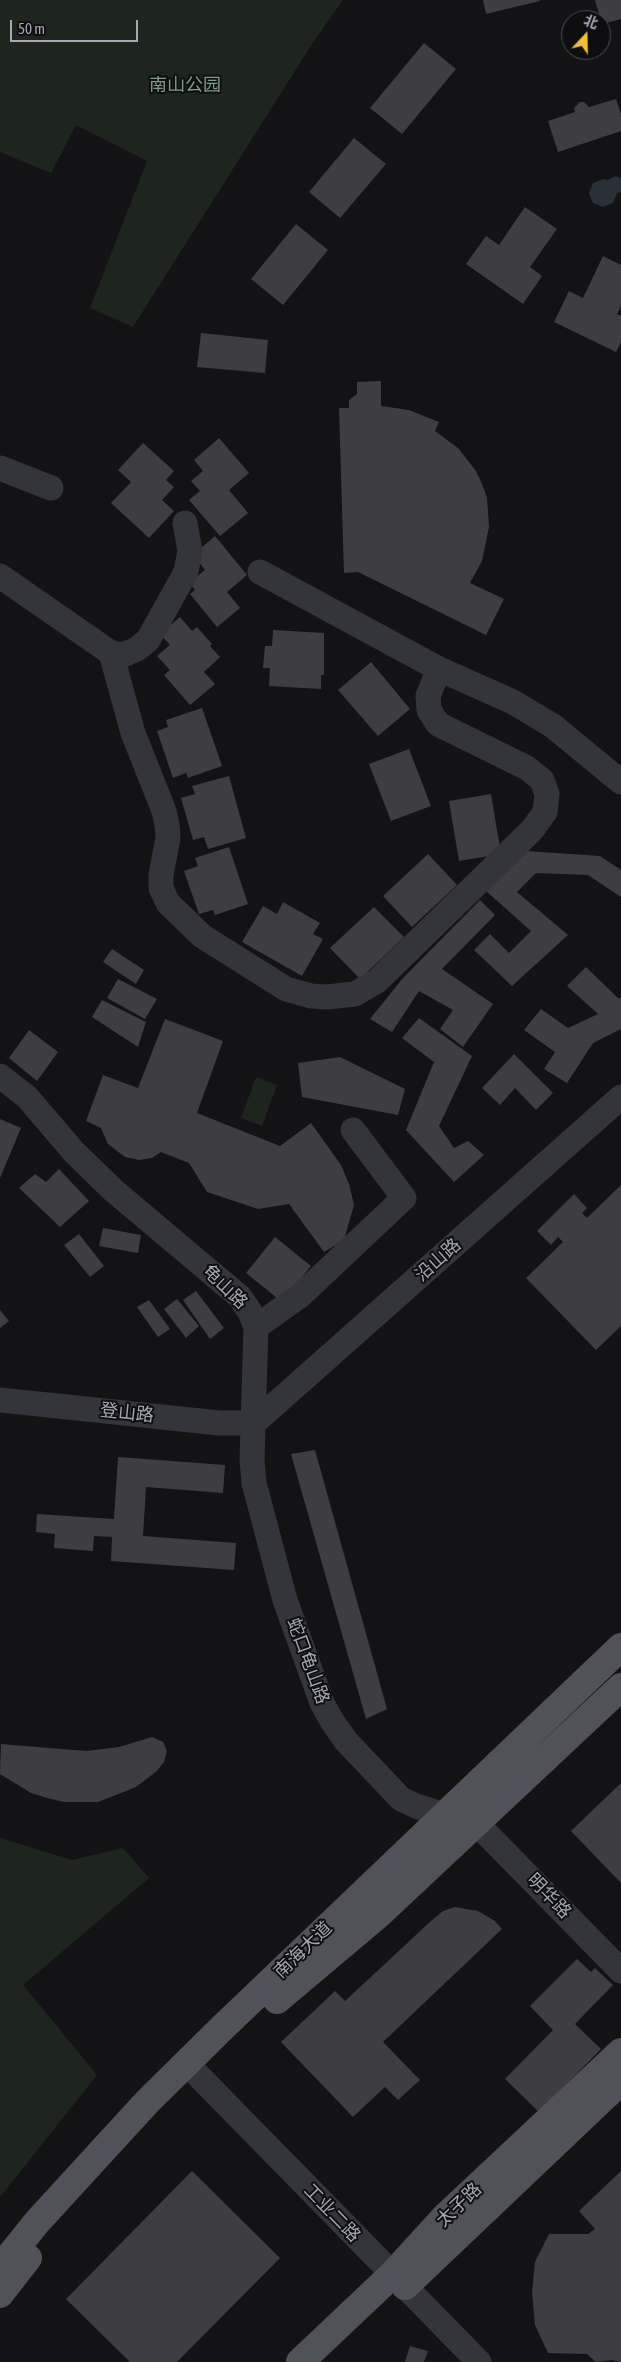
<!DOCTYPE html>
<html>
<head>
<meta charset="utf-8">
<style>
	body { margin:0 }
	#map { position:relative; width:621px; height:2362px; overflow:hidden; background:#131315; font-family:"Asap Condensed","Noto Sans SC",sans-serif }
	canvas { display:block }
	.north { position:absolute; left:561px; top:10px; width:50px; height:50px; box-sizing:border-box; background:#0e0e10; border:1px solid #4a4c52; border-radius:50%; rotate:21deg; font-size:14px; font-weight:700; line-height:20px; text-align:center; color:#a5a8b5 }
	.north::after { content:''; display:block; margin:auto; width:18px; height:22px; background:#ebc235; clip-path:polygon(50% 0,100% 100%,50% 72%,0 100%) }
	.scale { position:absolute; left:10px; top:20px; width:128px; height:22px; box-sizing:border-box; border:2px solid #a5a8b5; border-top:0; padding-left:6px; font-size:15px; line-height:18px; white-space:nowrap; color:#a5a8b5; -webkit-text-stroke:4px #0e0e10; paint-order:stroke }
</style>
</head>
<body>
<div id="map">
<canvas width="621" height="2362"></canvas>
<div class="north">北</div>
<div class="scale">50 m</div>
</div>
<script>
const context = document.querySelector('canvas').getContext('2d');
context.lineJoin = 'round';
function fillPath(path, color) {
  context.fillStyle = color;
  context.fill(path, 'evenodd');
}
function shape(rows) {
  const path = new Path2D();
  for (const r of rows) {
    path.moveTo(r[0], r[1]);
    for (let i = 2; i < r.length; i += 2) path.lineTo(r[i], r[i + 1]);
  }
  return path;
}
function strokePath(path, color, width, dash) {
  context.strokeStyle = color;
  context.lineWidth = width;
  context.lineCap = dash ? 'butt' : 'round';
  context.setLineDash(dash || []);
  context.stroke(path);
}
function label(font, color, halo, rows, align = 'center') {
  context.font = font + ' "Asap Condensed","Noto Sans SC",sans-serif';
  context.lineWidth = 4;
  context.setLineDash([]);
  context.textBaseline = 'middle';
  context.strokeStyle = halo;
  context.fillStyle = color;
  for (const [text, x, y, turn = 0] of rows) {
    context.save();
    context.translate(x, y);
    context.rotate((+turn || 0) * Math.PI / 180);
    context.textAlign = isNaN(turn) ? turn : align;
    if (halo) context.strokeText(text, 0, 0);
    context.fillText(text, 0, 0);
    context.restore();
  }
}
fillPath(shape([
	[0,0,343,0,312,44,133,327,90,308,147,161,76,125,51,173,0,152],
	[256,1077,277,1085,262,1126,241,1118],
	[0,1838,72,1860,123,1848,149,1878,23,1985,97,2075,0,2197]
]), '#1e251f');
fillPath(shape([
	[615,176,621,178,621,192,617,193,613,203,603,207,593,203,589,193,593,183,603,179,608,180]
]), '#2a3038');
fillPath(shape([
	[483,0,540,0,540,1,486,14],
	[595,0,621,0,621,19,602,24],
	[424,43,456,69,402,134,370,108],
	[616,99,621,114,621,131,558,152,548,121,575,112,574,108,580,102,584,102,589,107],
	[354,138,386,164,340,218,309,192],
	[525,207,557,229,530,267,542,276,523,304,466,264,486,236,499,245],
	[296,224,328,250,283,305,251,279],
	[603,256,621,265,621,306,617,314,621,316,621,342,616,352,554,322,569,291,583,298],
	[201,333,268,340,265,373,197,367],
	[381,381,381,406,409,410,439,422,435,431,458,448,476,471,482,484,487,498,489,527,482,561,470,583,504,599,486,635,358,572,344,573,339,408,349,408,349,400,357,394,357,382],
	[219,438,249,473,229,490,248,513,220,536,189,500,200,491,191,481,203,471,194,460],
	[143,443,174,471,166,480,174,487,162,500,174,511,149,538,111,503,131,482,118,470],
	[215,536,247,575,227,592,240,608,217,627,190,594,195,590,189,583,205,570,193,555],
	[180,617,192,631,197,627,212,644,210,646,220,657,204,672,215,684,190,705,164,675,170,670,157,656,170,645,160,634],
	[273,630,324,633,324,675,321,675,321,689,269,686,270,668,263,668,265,646,272,646],
	[371,662,410,709,378,736,338,690],
	[202,708,222,766,188,778,186,773,173,778,157,731,168,727,166,720],
	[409,749,431,806,391,821,369,764],
	[229,776,246,838,208,849,204,837,193,840,181,798,195,794,192,786],
	[491,794,501,854,459,861,449,801],
	[229,847,248,904,215,915,213,910,199,914,184,871,198,866,195,858],
	[526,851,600,856,621,870,621,897,588,875,536,873,517,892,568,935,512,986,474,950,490,934,509,953,531,931,486,891],
	[428,854,457,885,412,927,383,896],
	[480,900,495,915,442,969,493,1004,463,1047,440,1029,453,1010,419,991,392,1032,370,1019,403,978],
	[283,902,320,923,313,934,323,939,302,976,242,942,263,906,277,914],
	[374,907,404,937,360,979,330,948],
	[112,949,144,970,136,984,103,962],
	[586,967,619,999,621,997,621,1029,593,1043,567,1083,544,1069,555,1052,524,1030,541,1009,568,1028,598,1014,567,986],
	[118,979,157,999,145,1019,107,998],
	[102,1000,146,1022,138,1047,92,1017],
	[419,1018,472,1056,439,1126,454,1148,468,1141,484,1155,454,1182,406,1130,434,1062,402,1038],
	[165,1019,223,1041,197,1113,280,1146,311,1123,341,1165,349,1184,354,1205,344,1240,324,1252,289,1204,258,1209,207,1192,189,1163,161,1152,152,1158,139,1160,125,1157,108,1144,101,1128,86,1121,103,1075,138,1088],
	[29,1030,58,1052,37,1081,9,1058],
	[514,1054,553,1093,536,1110,515,1088,500,1105,482,1088],
	[340,1057,405,1089,398,1115,302,1097,298,1063],
	[0,1119,21,1128,0,1178],
	[59,1169,89,1201,60,1227,19,1188,35,1174,46,1182],
	[621,1185,621,1326,596,1350,526,1278,563,1242,558,1237,551,1245,537,1231,574,1194,587,1208,582,1213,587,1218],
	[103,1228,141,1235,138,1253,99,1246],
	[79,1234,104,1266,90,1277,64,1245],
	[275,1237,311,1266,282,1302,246,1273],
	[196,1291,224,1328,210,1339,183,1300],
	[177,1299,199,1326,186,1338,164,1309],
	[149,1300,170,1329,158,1337,137,1307],
	[0,1310,9,1321,0,1328],
	[315,1450,387,1709,366,1719,291,1454],
	[118,1457,225,1465,223,1493,146,1487,143,1536,236,1543,234,1570,111,1561,112,1537,94,1536,93,1551,54,1548,55,1534,36,1532,37,1514,114,1519],
	[152,1737,163,1742,167,1751,164,1762,157,1771,136,1787,98,1802,64,1802,47,1798,31,1793,0,1774,1,1744,86,1751,119,1747],
	[621,1783,621,1883,571,1831],
	[455,1907,478,1911,495,1921,502,1929,383,2042,420,2080,398,2100,385,2087,353,2117,281,2042,335,1991,345,2001,431,1921,443,1911],
	[577,1959,591,1972,595,1968,613,1985,575,2024,601,2049,539,2112,505,2079,553,2030,530,2006],
	[192,2171,280,2258,177,2362,130,2362,66,2299],
	[621,2171,621,2362,612,2360,596,2362,587,2354,548,2353,535,2325,532,2293,535,2262,549,2234,588,2234,595,2229,579,2211],
	[410,2346,428,2351,424,2362,405,2362]
]), '#3e3d42');
strokePath(shape([
	[0,468,51,488],
	[260,572,439,669,513,702,553,726,621,782],
	[0,576,111,653,123,655,137,649,148,640,186,572,190,551,185,523],
	[111,653,133,733,164,811,167,825,168,838,161,875,161,888,168,903,202,936,286,989,311,996,327,997,355,994,377,981,532,830,545,812,547,794,542,780,527,768,438,724,429,710,428,696,439,669],
	[0,1076,27,1097,74,1152,113,1190,240,1297,250,1312,256,1327,252,1460,254,1483,285,1600,322,1703,332,1721,346,1741,401,1799,416,1806,474,1824,486,1833,621,1971],
	[256,1327,301,1295,404,1198,353,1130],
	[0,1400,219,1423,254,1423],
	[254,1423,621,1097],
	[186,2063,479,2362]
]), '#34353a', 25);
strokePath(shape([
	[277,2000,379,1914,621,1687],
	[0,2268,37,2222,147,2102,222,2028,621,1647],
	[405,2286,621,2081],
	[0,2294,28,2258],
	[300,2362,393,2274,445,2217,621,2052]
]), '#515159', 28);
label('18px', '#7d9f83', '#0e0e10', [
	["南山公园",185,85]
]);
label('18px', '#a5a8b5', '#0e0e10', [
	["沿山路",438,1260,-42],
	["龟山路",225,1287,44],
	["登山路",127,1413,6],
	["蛇口龟山路",308,1661,70],
	["明华路",549,1896,46],
	["南海大道",303,1950,-44],
	["太子路",459,2205,-44],
	["工业二路",332,2213,46]
]);
</script>
</body>
</html>
